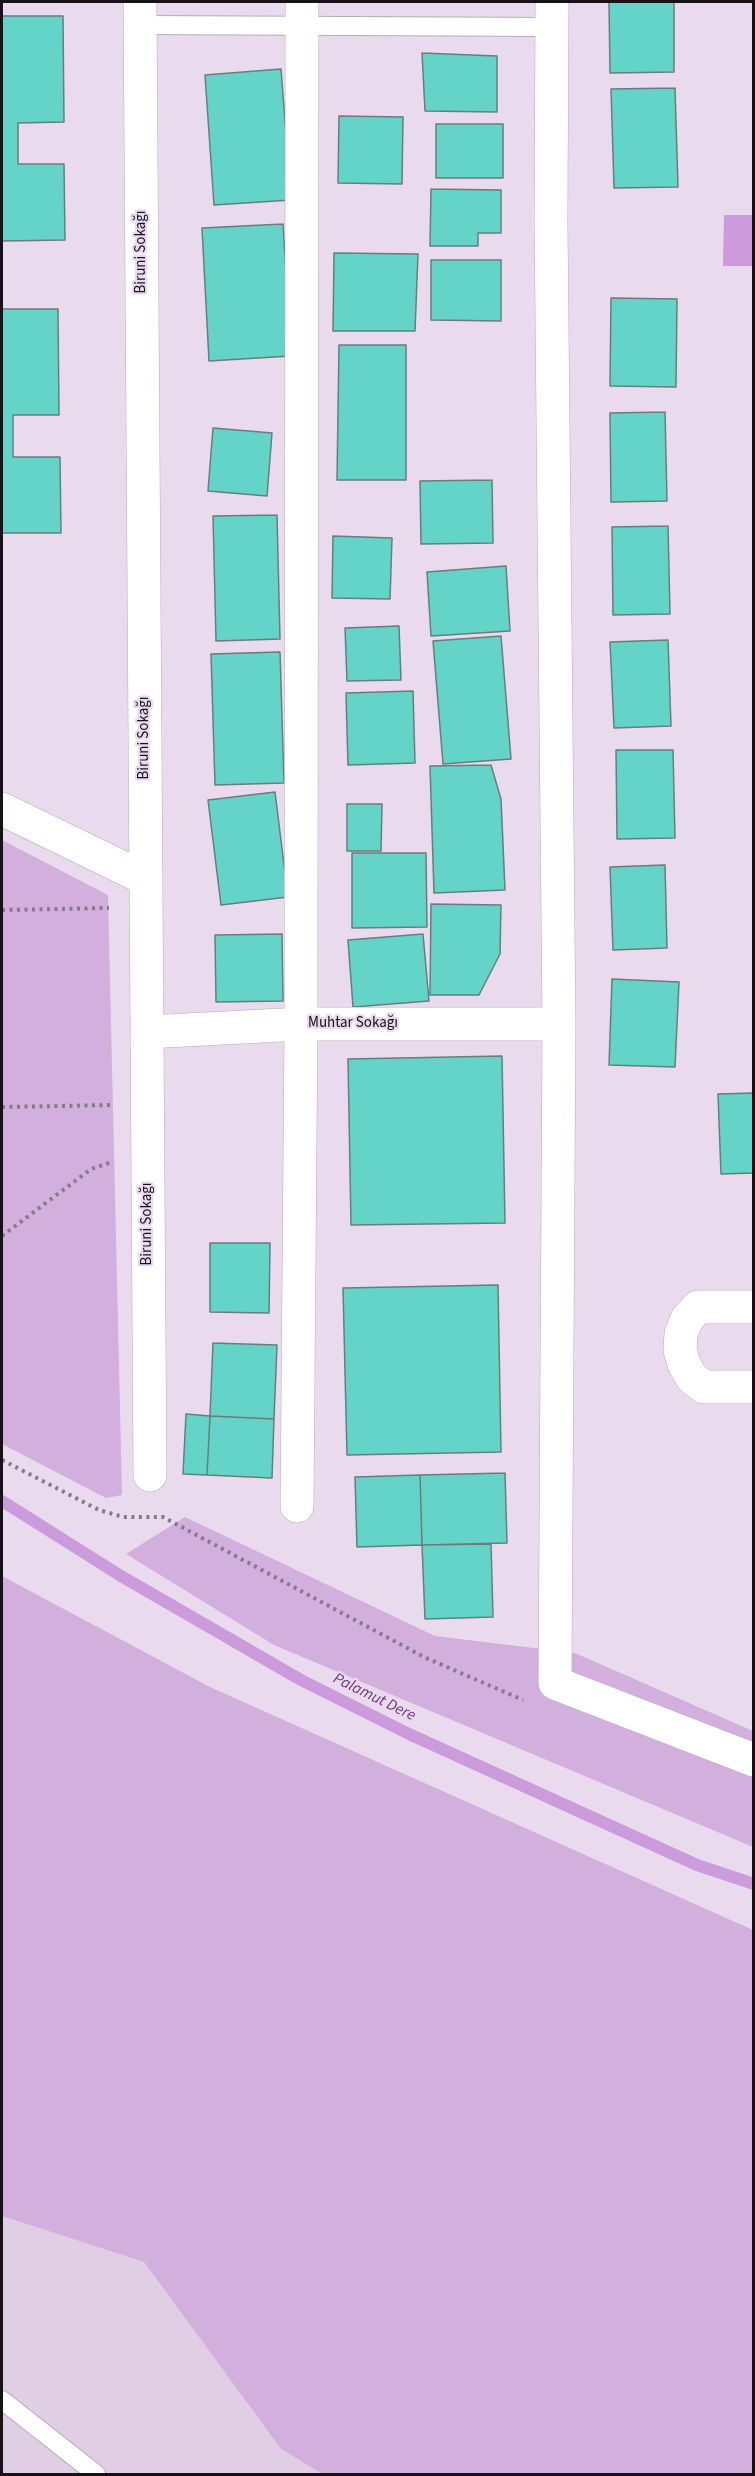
<!DOCTYPE html>
<html>
<head>
<meta charset="utf-8">
<style>
	body { margin:0 }
	#map { position:relative; width:755px; height:2476px; overflow:hidden; background:#e9dbed; font-family:"Source Sans 3",sans-serif }
	canvas { display:block }
	.frame { position:absolute; inset:0; border:3px solid #161218; pointer-events:none }
</style>
</head>
<body>
<div id="map">
<canvas width="755" height="2476"></canvas>
<div class="frame"></div>
</div>
<script>
const context = document.querySelector('canvas').getContext('2d');
context.lineJoin = 'round';
function fillPath(path, color) {
  context.fillStyle = color;
  context.fill(path, 'evenodd');
}
function shape(rows) {
  const path = new Path2D();
  for (const r of rows) {
    path.moveTo(r[0], r[1]);
    for (let i = 2; i < r.length; i += 2) path.lineTo(r[i], r[i + 1]);
  }
  return path;
}
function strokePath(path, color, width, dash) {
  context.strokeStyle = color;
  context.lineWidth = width;
  context.lineCap = dash ? 'butt' : 'round';
  context.setLineDash(dash || []);
  context.stroke(path);
}
function label(font, color, halo, rows, align = 'center') {
  context.font = font + ' "Source Sans 3",sans-serif';
  context.lineWidth = 4.5;
  context.setLineDash([]);
  context.textBaseline = 'middle';
  context.strokeStyle = halo;
  context.fillStyle = color;
  for (const [text, x, y, turn = 0] of rows) {
    context.save();
    context.translate(x, y);
    context.rotate((+turn || 0) * Math.PI / 180);
    context.textAlign = isNaN(turn) ? turn : align;
    if (halo) context.strokeText(text, 0, 0);
    context.fillText(text, 0, 0);
    context.restore();
  }
}
fillPath(shape([
	[2,2216,144,2262,281,2449,322,2474,2,2474]
]), '#e0cee5');
fillPath(shape([
	[2,840,108,895,122,1495,106,1498,2,1444],
	[185,1517,435,1636,575,1653,753,1731,753,1847,274,1645,126,1554],
	[2,1576,210,1687,753,1930,753,2474,322,2474,281,2449,144,2262,2,2216]
]), '#d3afde');
fillPath(shape([
	[724,215,753,215,753,266,723,266]
]), '#cb9bdb');
strokePath(shape([
	[2,1501,121,1576,301,1680,409,1734,697,1865,754,1884]
]), '#cb9bdb', 12);
const building = shape([
	[609,2,674,2,674,72,610,73,609,2],
	[2,16,63,16,64,122,18,123,18,164,64,164,65,240,2,241,2,16],
	[422,53,497,56,497,112,425,111,422,53],
	[281,69,291,200,214,205,205,75,281,69],
	[675,88,678,187,614,188,611,89,675,88],
	[339,116,403,117,402,184,338,183,339,116],
	[436,124,503,124,503,178,436,178,436,124],
	[431,189,501,190,501,233,478,233,478,246,430,246,431,189],
	[283,224,291,356,209,361,202,228,283,224],
	[334,253,418,254,415,331,333,331,334,253],
	[431,260,501,260,501,321,431,320,431,260],
	[611,298,677,299,676,387,610,386,611,298],
	[2,309,58,309,59,415,13,415,13,457,60,457,61,533,2,533,2,309],
	[339,345,406,345,406,480,337,480,339,345],
	[665,412,667,501,611,502,610,413,665,412],
	[213,428,272,433,267,496,208,491,213,428],
	[492,480,493,543,421,544,420,481,492,480],
	[277,515,280,639,216,641,213,516,277,515],
	[668,526,670,614,613,615,612,527,668,526],
	[333,536,392,538,390,599,332,598,333,536],
	[506,566,510,631,431,636,427,572,506,566],
	[399,626,401,680,347,681,345,628,399,626],
	[501,636,511,759,443,764,433,641,501,636],
	[668,640,671,726,614,728,610,642,668,640],
	[280,652,284,783,215,785,211,654,280,652],
	[413,691,415,763,348,765,346,693,413,691],
	[616,750,673,750,675,838,617,839,616,750],
	[491,765,501,799,505,890,434,893,430,766,491,765],
	[275,792,288,897,221,905,208,800,275,792],
	[347,804,382,804,381,851,347,851,347,804],
	[352,853,426,853,427,927,352,928,352,853],
	[665,865,667,948,613,950,610,867,665,865],
	[431,904,501,905,500,954,479,995,430,995,431,904],
	[282,934,283,1001,216,1002,215,935,282,934],
	[423,934,429,1001,353,1007,348,940,423,934],
	[612,979,679,982,675,1067,609,1065,612,979],
	[502,1056,505,1223,351,1225,348,1059,502,1056],
	[754,1093,754,1173,721,1174,718,1094,754,1093],
	[210,1243,270,1243,269,1313,210,1312,210,1243],
	[498,1285,501,1452,347,1455,343,1288,498,1285],
	[213,1343,277,1345,274,1419,210,1416,213,1343],
	[186,1414,210,1416,207,1475,183,1474,186,1414],
	[210,1416,274,1419,272,1478,207,1475,210,1416],
	[505,1473,507,1543,422,1545,420,1475,505,1473],
	[420,1475,422,1545,357,1547,355,1477,420,1475],
	[491,1544,493,1617,425,1619,422,1545,491,1544]
]);
fillPath(building, '#65d4c8');
strokePath(building, '#677e7b', 1.5);
const lane = shape([
	[141,25,552,27],
	[2,2400,96,2474]
]);
const street = shape([
	[140,2,150,1475],
	[552,2,551,222,559,1024,555,1683,754,1760],
	[2,809,146,879],
	[147,1032,301,1024,559,1024],
	[754,1307,698,1307,687,1319,681,1334,680,1350,684,1364,692,1378,704,1387,754,1387],
	[297,1506,301,1024,302,2]
]);
strokePath(lane, '#b7aabb', 20);
strokePath(street, '#b7aabb', 34);
strokePath(shape([
	[2,910,109,908],
	[2,1107,112,1105],
	[2,1236,91,1169,112,1162],
	[2,1460,99,1510,123,1517,163,1517,424,1657,523,1700]
]), '#847b87', 4, [3, 4.5]);
strokePath(lane, '#fff', 18);
strokePath(street, '#fff', 33);
label('15px', '#161218', '#e9dbed', [
	["Biruni Sokağı",142,252,-90],
	["Biruni Sokağı",145,738,-90],
	["Muhtar Sokağı",353,1024],
	["Biruni Sokağı",148,1224,-90]
]);
label('italic 16px', '#6c327e', '#e9dbed', [
	["Palamut Dere",374,1698,26]
]);
</script>
</body>
</html>
